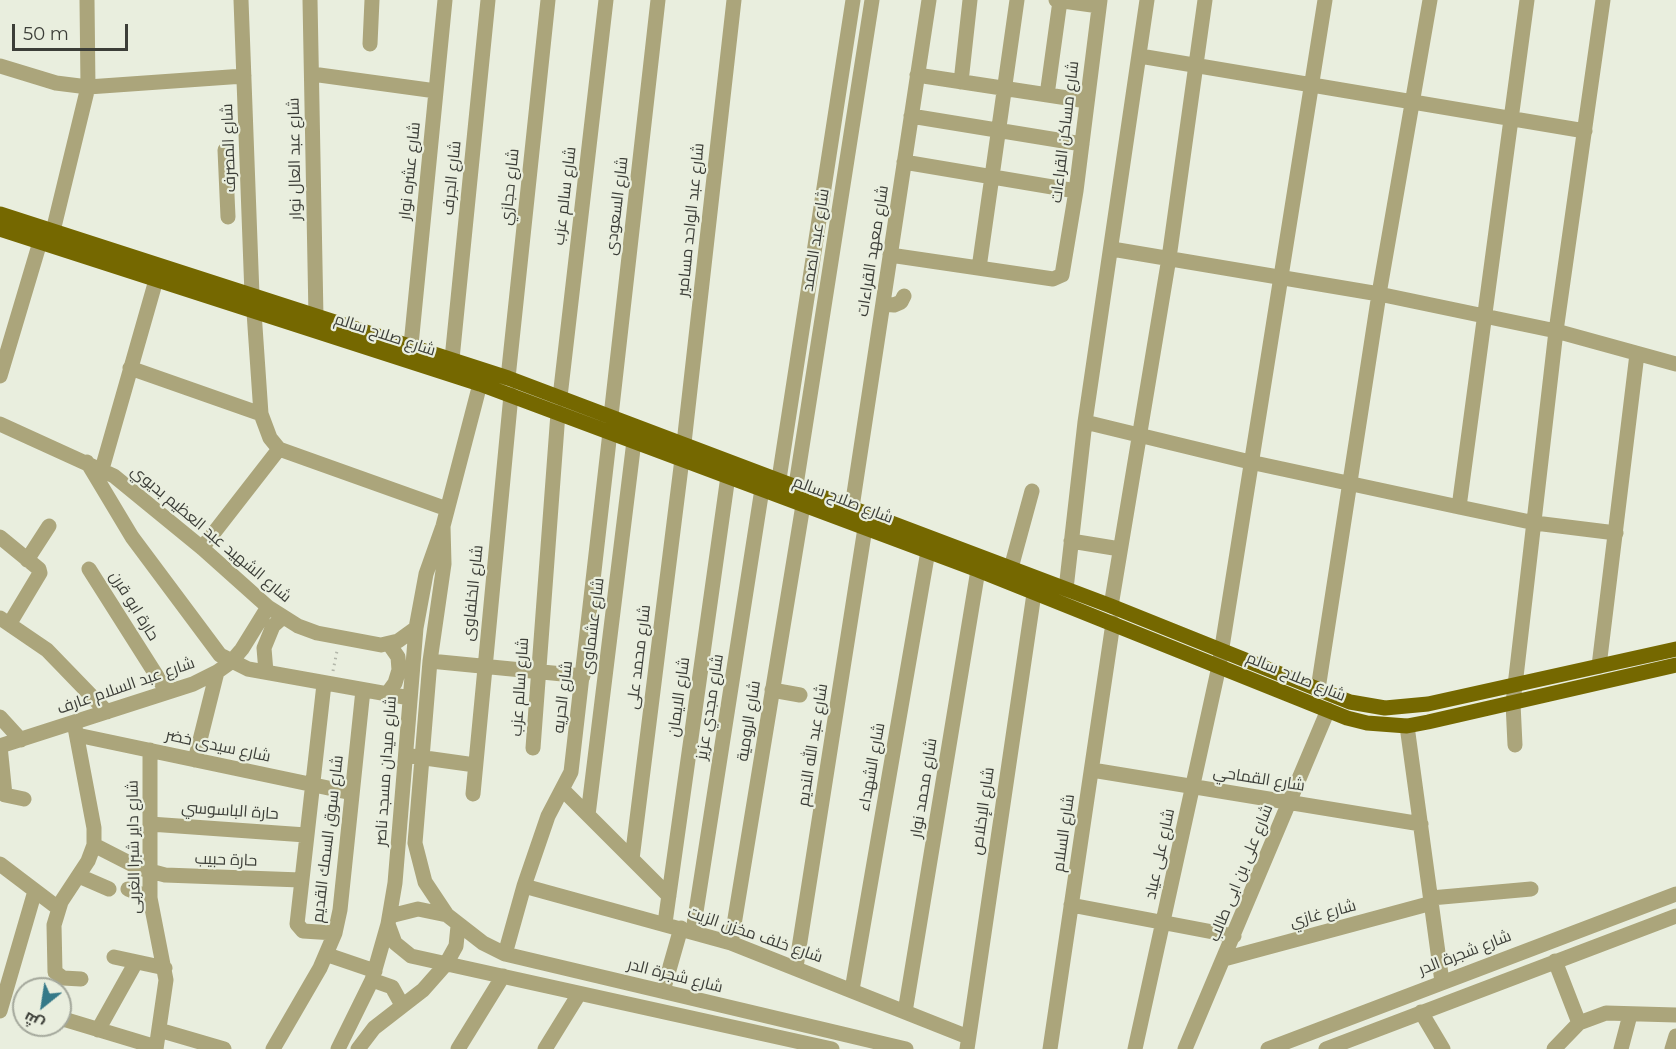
<!DOCTYPE html>
<html>
<head>
<meta charset="utf-8">
<style>
	body { margin:0 }
	#map { position:relative; width:1676px; height:1049px; overflow:hidden; background:#e9eede; font-family:Montserrat,Cairo,sans-serif }
	canvas { display:block }
	.north { position:absolute; left:12px; top:977px; width:60px; height:60px; box-sizing:border-box; background:#e9eede; border:2px solid #a4a89c; border-radius:50%; rotate:210deg; font-size:16px; font-weight:700; line-height:24px; text-align:center; color:#3c3e38 }
	.north::after { content:''; display:block; margin:auto; width:21px; height:27px; background:#357988; clip-path:polygon(50% 0,100% 100%,50% 72%,0 100%) }
	.scale { position:absolute; left:12px; top:24px; width:116px; height:27px; box-sizing:border-box; border:3px solid #3c3e38; border-top:0; padding-left:8px; font-size:18px; line-height:21px; white-space:nowrap; color:#3c3e38; -webkit-text-stroke:4px #e9eede; paint-order:stroke }
</style>
</head>
<body>
<div id="map">
<canvas width="1676" height="1049"></canvas>
<div class="north">ش</div>
<div class="scale">50 m</div>
</div>
<script>
const context = document.querySelector('canvas').getContext('2d');
context.lineJoin = 'round';
function shape(rows) {
  const path = new Path2D();
  for (const r of rows) {
    path.moveTo(r[0], r[1]);
    for (let i = 2; i < r.length; i += 2) path.lineTo(r[i], r[i + 1]);
  }
  return path;
}
function strokePath(path, color, width, dash) {
  context.strokeStyle = color;
  context.lineWidth = width;
  context.lineCap = dash ? 'butt' : 'round';
  context.setLineDash(dash || []);
  context.stroke(path);
}
function label(font, color, halo, rows, align = 'center') {
  context.font = font + ' Montserrat,Cairo,sans-serif';
  context.lineWidth = 4.5;
  context.setLineDash([]);
  context.textBaseline = 'middle';
  context.strokeStyle = halo;
  context.fillStyle = color;
  for (const [text, x, y, turn = 0] of rows) {
    context.save();
    context.translate(x, y);
    context.rotate((+turn || 0) * Math.PI / 180);
    context.textAlign = isNaN(turn) ? turn : align;
    if (halo) context.strokeText(text, 0, 0);
    context.fillText(text, 0, 0);
    context.restore();
  }
}
strokePath(shape([
	[333,671,337,651]
]), '#b2b6a9', 3, [1.5, 4.5]);
strokePath(shape([
	[241,0,252,295],
	[310,0,316,317],
	[1056,0,1099,6],
	[370,44,372,0],
	[1140,56,1585,131],
	[0,66,56,83,88,87,244,76],
	[312,74,436,91],
	[917,75,1087,101],
	[961,82,970,0],
	[1047,95,1060,1],
	[911,116,1082,144],
	[225,150,228,217],
	[904,162,1076,191],
	[53,231,88,87,87,0],
	[1112,249,1379,294,1556,331,1676,364],
	[890,255,1053,279,1062,275,1076,191,1100,0],
	[979,268,1017,0],
	[883,304,894,305,901,302,904,296],
	[254,312,261,414,270,438,279,449],
	[411,345,445,0],
	[452,359,488,0],
	[130,368,261,414],
	[0,376,40,242],
	[508,378,548,0],
	[560,397,606,0],
	[611,416,658,0],
	[1085,422,1250,462,1459,507,1527,0],
	[0,424,114,476,202,548,268,607,298,626,317,633,381,645,398,641,416,628],
	[684,443,734,0],
	[87,462,132,537,220,655,248,669,410,698],
	[102,469,156,280],
	[779,479,853,0],
	[796,485,872,0],
	[852,507,929,0],
	[1459,507,1535,523,1616,533],
	[443,526,444,564,430,661,415,843,425,882,447,915,483,943,505,954,906,1049],
	[0,537,39,569,40,573,10,623],
	[1071,541,1120,549],
	[202,548,279,449,447,509],
	[27,560,49,526],
	[1011,568,1032,491],
	[89,569,167,692],
	[1066,589,1085,422,1147,0],
	[1111,606,1169,258,1205,0],
	[0,618,47,650,107,712],
	[430,661,583,676],
	[1599,666,1637,354],
	[266,672,264,648,273,626,282,618],
	[324,684,297,924,303,931,335,933],
	[1318,689,1379,294,1430,0],
	[772,690,800,695],
	[387,694,395,683,399,670,398,657,389,644],
	[0,717,21,740],
	[74,722,94,828,94,845,88,861,61,902,54,925,55,972,63,978,81,979],
	[1407,726,1442,982],
	[77,735,352,793],
	[1515,745,1513,703,1556,331,1603,0],
	[0,746,193,684,217,672,231,662,242,649,268,607],
	[0,746,5,795,24,799],
	[533,748,558,413],
	[150,750,150,898,166,980,156,1049],
	[411,756,475,765],
	[195,760,217,672],
	[1092,770,1421,824],
	[563,790,669,896],
	[473,794,511,395],
	[588,815,634,441],
	[150,824,306,835],
	[94,845,139,868,165,875,301,880],
	[632,859,682,459],
	[0,864,58,908],
	[79,876,109,889],
	[524,886,731,943,968,1037],
	[128,889,150,898],
	[1431,898,1531,889],
	[1071,905,1234,936],
	[390,916,418,909,447,915],
	[665,923,728,476],
	[388,924,395,943,411,956,832,1049],
	[693,931,762,489],
	[731,943,803,505],
	[505,954,524,886,548,816,571,772,610,432],
	[328,955,375,971],
	[114,957,165,968],
	[1224,959,1432,903],
	[1555,961,1579,1023],
	[796,967,865,528],
	[372,980,392,987,402,1005],
	[852,990,928,551],
	[663,991,681,928],
	[0,1011,35,891],
	[905,1012,978,570],
	[1421,1012,1443,1049],
	[60,1018,156,1047],
	[98,1030,136,962],
	[159,1030,224,1049],
	[273,1049,320,968,335,933,340,910,363,690],
	[338,1049,372,980,388,924,395,883,416,628,426,574,443,526,480,384],
	[358,1049,374,1028,423,990,446,964,456,946,458,926],
	[458,1049,503,976],
	[545,1049,579,994],
	[967,1049,1036,580],
	[1050,1049,1113,623],
	[1135,1049,1219,666,1325,0],
	[1185,1049,1328,710],
	[1268,1049,1676,894],
	[1326,1049,1676,916],
	[1554,1049,1579,1023,1606,1013,1676,1015],
	[1621,1049,1630,1015],
	[1672,1049,1676,1036]
]), '#aba57b', 15);
strokePath(shape([
	[0,214,508,378,1111,606,1350,702,1385,708,1428,704,1676,649],
	[0,229,480,384,978,570,1347,718,1367,723,1407,726,1428,722,1676,665]
]), '#756800', 15);
label('16px', '#3c3e38', '#e9eede', [
	["شارع مساكن القراءات",1065,132,-83],
	["شارع المصرف",229,148,-92],
	["شارع عبد العال نوار",295,159,-91],
	["شارع عشره نوار",410,171,-84],
	["شارع الجرف",452,178,-84],
	["شارع حجازي",510,187,-84],
	["شارع سالم عزب",565,196,-83],
	["شارع السعودى",617,206,-83],
	["شارع عبد الواحد مسامير",691,220,-84],
	["شارع عبد الصمد",816,240,-81],
	["شارع معهد القراءات",873,251,-81],
	["شارع صلاح سالم",385,335,18],
	["شارع صلاح سالم",843,500,21],
	["شارع الشهيد عبد العظيم بديوي",211,534,40],
	["شارع الخلفاوى",473,593,-84],
	["حارة ابو قرن",134,606,58],
	["شارع عشماوى",593,626,-83],
	["شارع محمد على",639,657,-83],
	["شارع صلاح سالم",1296,677,22],
	["شارع عبد السلام عارف",126,686,-19],
	["شارع سالم عزب",520,687,-86],
	["شارع الحريه",563,697,-83],
	["شارع الايمان",679,697,-82],
	["شارع مجدي عزيز",710,707,-81],
	["شارع الرومية",749,721,-81],
	["شارع عبد الله النديم",813,745,-81],
	["شارع سيدى خضر",218,746,12],
	["شارع الشهداء",872,767,-80],
	["شارع ميدان مسجد ناصر",386,771,-86],
	["شارع القماحي",1259,779,9],
	["شارع محمد نوار",924,788,-81],
	["حارة الباسوسي",230,811,4],
	["شارع الإخلاص",983,811,-82],
	["شارع السلام",1064,833,-82],
	["شارع سوق السمك القديم",328,839,-83],
	["شارع داير شبرا الغربى",134,847,-91],
	["شارع على عياد",1160,854,-78],
	["حارة حبيب",226,860,2],
	["شارع على بن ابى طالب",1241,873,-68],
	["شارع غازي",1323,914,-15],
	["شارع خلف مخزن الزيت",755,935,19],
	["شارع شجرة الدر",1465,953,-21],
	["شارع شجرة الدر",675,976,14]
]);
</script>
</body>
</html>
